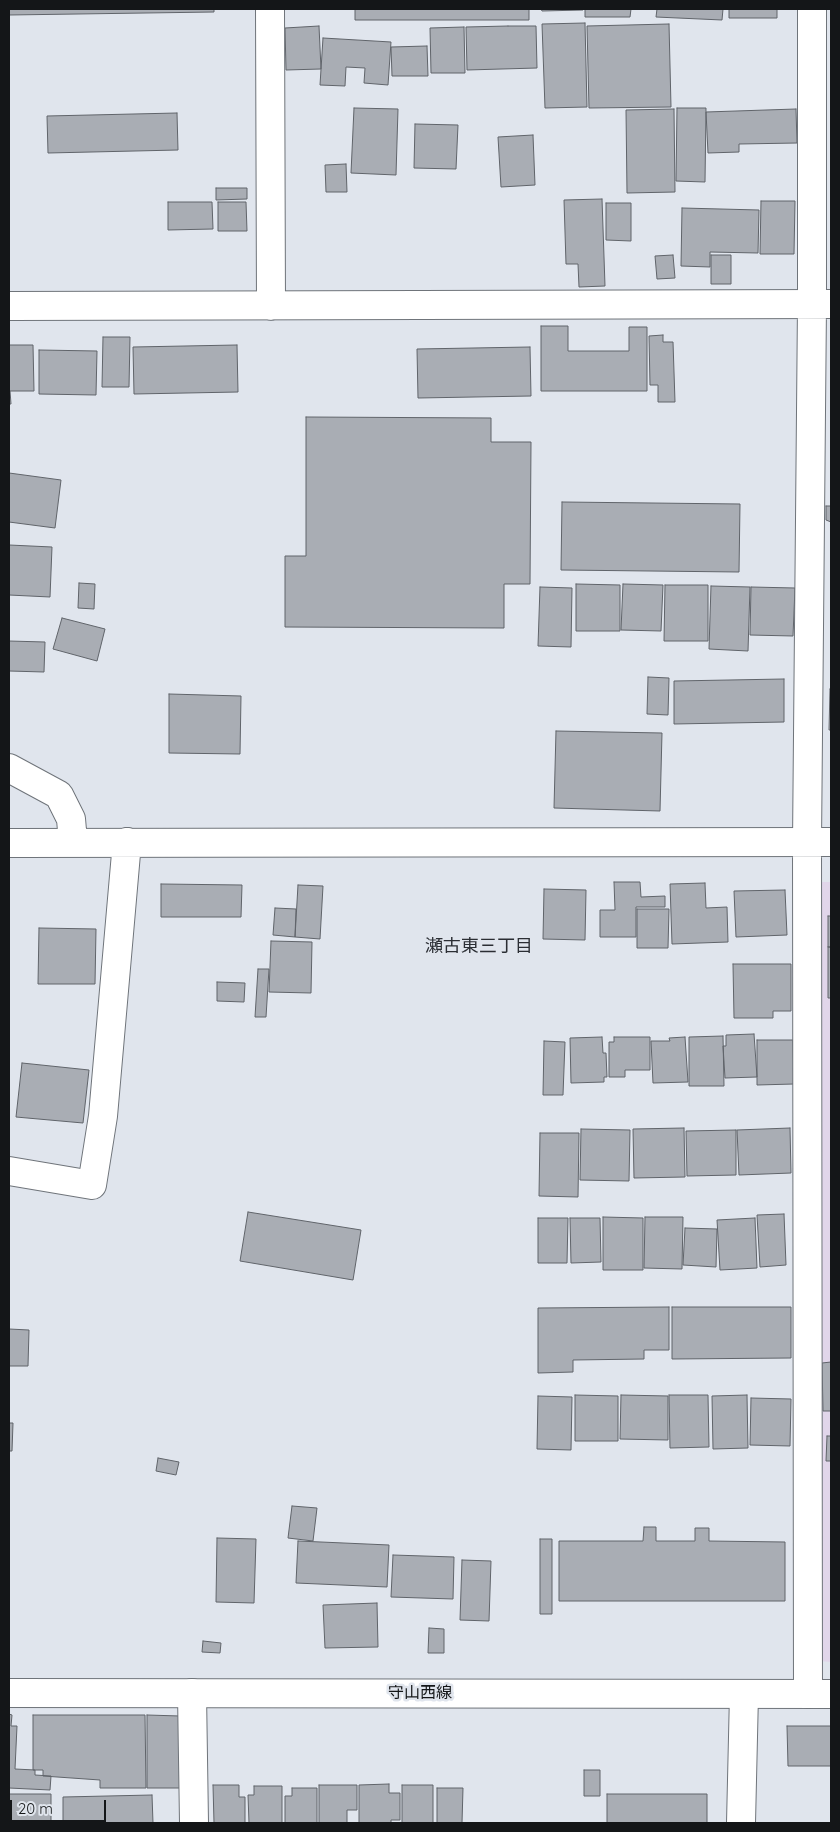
<!DOCTYPE html>
<html>
<head>
<meta charset="utf-8">
<style>
	body { margin:0 }
	#map { position:relative; width:840px; height:1832px; overflow:hidden; background:#e0e5ed; font-family:Quicksand,sans-serif }
	canvas { display:block }
	.frame { position:absolute; inset:0; border:10px solid #141618; pointer-events:none }
	.scale { position:absolute; left:10px; top:1800px; width:96px; height:22px; box-sizing:border-box; border:2px solid #141618; border-top:0; padding-left:6px; font-size:15px; line-height:18px; white-space:nowrap; color:#141618; -webkit-text-stroke:4px #e0e5ed; paint-order:stroke }
</style>
</head>
<body>
<div id="map">
<canvas width="840" height="1832"></canvas>
<div class="frame"></div>
<div class="scale">20 m</div>
</div>
<script>
const context = document.querySelector('canvas').getContext('2d');
context.lineJoin = 'round';
function fillPath(path, color) {
  context.fillStyle = color;
  context.fill(path, 'evenodd');
}
function shape(rows) {
  const path = new Path2D();
  for (const r of rows) {
    path.moveTo(r[0], r[1]);
    for (let i = 2; i < r.length; i += 2) path.lineTo(r[i], r[i + 1]);
  }
  return path;
}
function strokePath(path, color, width, dash) {
  context.strokeStyle = color;
  context.lineWidth = width;
  context.lineCap = dash ? 'butt' : 'round';
  context.setLineDash(dash || []);
  context.stroke(path);
}
function label(font, color, halo, rows, align = 'center') {
  context.font = font + ' Quicksand,"Noto Sans JP",sans-serif';
  context.lineWidth = 5;
  context.setLineDash([]);
  context.textBaseline = 'middle';
  context.strokeStyle = halo;
  context.fillStyle = color;
  for (const [text, x, y, turn = 0] of rows) {
    context.save();
    context.translate(x, y);
    context.rotate((+turn || 0) * Math.PI / 180);
    context.textAlign = isNaN(turn) ? turn : align;
    if (halo) context.strokeText(text, 0, 0);
    context.fillText(text, 0, 0);
    context.restore();
  }
}
fillPath(shape([
	[822,882,831,882,831,1662,819,1661]
]), '#e1d6ea');
const building = shape([
	[9,9,214,9,214,12,9,15,9,9],
	[355,9,529,9,529,20,355,20,355,9],
	[541,9,582,9,583,10,542,11,541,9],
	[585,9,631,9,630,17,585,17,585,9],
	[657,9,723,9,722,20,656,17,657,9],
	[729,9,777,9,777,18,729,18,729,9],
	[585,23,587,107,545,108,542,24,585,23],
	[669,24,671,107,589,108,587,26,669,24],
	[319,26,321,69,286,70,285,28,319,26],
	[508,26,536,26,537,68,467,70,466,27,508,26],
	[464,27,465,73,431,73,430,28,464,27],
	[323,38,391,42,388,85,364,83,365,68,346,67,345,86,320,85,323,38],
	[427,46,428,76,392,76,391,47,427,46],
	[354,108,398,109,396,175,351,173,354,108],
	[677,108,706,108,705,182,676,181,677,108],
	[674,109,675,192,627,193,626,110,674,109],
	[796,109,797,143,739,144,739,152,708,153,706,112,796,109],
	[177,113,178,150,48,153,47,116,177,113],
	[415,124,458,125,456,169,414,168,415,124],
	[533,135,535,185,501,187,498,137,533,135],
	[346,164,347,192,326,192,325,165,346,164],
	[216,188,247,188,247,199,216,200,216,188],
	[602,199,605,286,579,287,578,264,566,264,564,200,602,199],
	[761,201,795,201,794,254,760,254,761,201],
	[168,202,212,202,213,229,168,230,168,202],
	[218,202,246,202,247,231,218,231,218,202],
	[606,203,631,203,631,241,606,240,606,203],
	[682,208,759,210,758,253,710,252,710,267,681,266,682,208],
	[673,255,675,278,657,279,655,256,673,255],
	[711,255,731,255,731,284,711,284,711,255],
	[541,326,568,326,568,351,629,351,629,327,647,327,647,391,541,391,541,326],
	[663,335,663,342,673,342,675,402,658,402,658,385,650,385,649,336,663,335],
	[103,337,130,337,129,387,102,387,103,337],
	[9,345,33,345,34,391,10,391,11,404,9,404,9,345],
	[237,345,238,392,134,394,133,347,237,345],
	[530,347,531,396,418,398,417,349,530,347],
	[39,350,97,351,96,395,39,394,39,350],
	[306,417,491,418,491,442,531,442,530,584,504,584,504,628,285,627,285,556,306,556,306,417],
	[9,473,61,480,55,528,9,522,9,473],
	[562,502,740,504,739,572,561,570,562,502],
	[826,506,831,506,831,522,826,520,826,506],
	[9,545,52,547,50,597,9,595,9,545],
	[79,583,95,584,94,609,78,608,79,583],
	[576,584,620,585,620,631,576,631,576,584],
	[623,584,663,585,661,631,621,630,623,584],
	[665,585,708,585,708,641,664,641,665,585],
	[711,586,750,587,748,651,709,649,711,586],
	[540,587,572,588,571,647,538,646,540,587],
	[751,587,795,588,793,636,750,635,751,587],
	[62,618,105,629,97,661,53,649,62,618],
	[9,641,45,642,44,672,9,671,9,641],
	[648,677,669,678,668,715,647,714,648,677],
	[784,679,784,722,674,724,674,681,784,679],
	[830,689,831,689,831,730,829,730,830,689],
	[169,694,241,696,240,754,169,753,169,694],
	[556,731,662,733,660,811,554,808,556,731],
	[614,882,640,882,641,897,665,896,665,907,636,907,636,937,600,937,600,910,615,910,614,882],
	[705,883,706,908,727,907,728,942,672,944,670,884,705,883],
	[161,884,242,885,241,917,161,917,161,884],
	[298,885,323,886,320,939,295,937,298,885],
	[544,889,586,890,585,940,543,939,544,889],
	[785,890,787,935,736,937,734,891,785,890],
	[275,908,296,909,295,937,273,935,275,908],
	[637,909,669,909,668,948,637,948,637,909],
	[828,916,831,916,831,947,828,947,828,916],
	[39,928,96,929,95,984,38,984,39,928],
	[271,941,312,942,311,993,269,992,271,941],
	[828,947,831,947,831,998,828,998,828,947],
	[733,964,791,964,791,1011,773,1011,773,1018,734,1018,733,964],
	[258,969,269,969,266,1017,255,1017,258,969],
	[217,982,245,983,244,1002,217,1001,217,982],
	[754,1034,757,1077,725,1078,723,1046,726,1046,726,1035,754,1034],
	[723,1036,724,1086,689,1086,689,1037,723,1036],
	[602,1037,603,1053,606,1053,607,1077,604,1077,604,1082,571,1083,570,1038,602,1037],
	[614,1037,650,1037,650,1070,625,1070,625,1077,609,1077,609,1042,614,1042,614,1037],
	[685,1037,688,1082,653,1083,651,1041,670,1041,669,1038,685,1037],
	[757,1040,793,1040,794,1084,757,1085,757,1040],
	[544,1041,565,1042,563,1095,543,1095,544,1041],
	[22,1063,89,1070,83,1123,16,1117,22,1063],
	[684,1128,685,1177,634,1178,633,1129,684,1128],
	[790,1128,791,1173,739,1175,737,1130,790,1128],
	[581,1129,630,1130,629,1181,580,1180,581,1129],
	[736,1130,736,1175,687,1176,686,1131,736,1130],
	[540,1133,579,1133,578,1197,539,1196,540,1133],
	[248,1212,361,1230,353,1280,240,1261,248,1212],
	[784,1214,786,1265,760,1267,757,1215,784,1214],
	[603,1217,643,1218,643,1270,603,1270,603,1217],
	[645,1217,683,1217,682,1269,644,1268,645,1217],
	[538,1218,568,1218,567,1263,538,1263,538,1218],
	[570,1218,600,1218,601,1262,571,1263,570,1218],
	[755,1218,757,1268,720,1270,717,1220,755,1218],
	[685,1228,717,1229,716,1267,683,1265,685,1228],
	[669,1307,669,1350,644,1350,644,1359,573,1360,573,1372,538,1373,538,1308,669,1307],
	[672,1307,791,1307,791,1358,672,1359,672,1307],
	[9,1329,29,1330,28,1366,9,1366,9,1329],
	[831,1362,831,1411,823,1411,822,1363,831,1362],
	[575,1395,618,1396,618,1441,575,1441,575,1395],
	[621,1395,668,1396,668,1440,620,1439,621,1395],
	[669,1395,708,1395,709,1447,670,1448,669,1395],
	[747,1395,748,1448,713,1449,712,1396,747,1395],
	[538,1396,572,1397,571,1450,537,1449,538,1396],
	[751,1398,791,1399,790,1446,750,1445,751,1398],
	[9,1423,13,1423,12,1451,9,1451,9,1423],
	[827,1436,831,1436,831,1461,826,1461,827,1436],
	[158,1458,179,1462,176,1475,156,1471,158,1458],
	[292,1506,317,1508,313,1541,288,1538,292,1506],
	[644,1527,656,1527,656,1541,695,1541,695,1528,709,1528,709,1541,785,1542,785,1601,559,1601,559,1541,643,1541,644,1527],
	[217,1538,256,1539,254,1603,216,1602,217,1538],
	[540,1539,552,1539,552,1614,540,1614,540,1539],
	[298,1541,389,1545,387,1587,296,1583,298,1541],
	[393,1555,454,1557,453,1599,391,1597,393,1555],
	[462,1560,491,1561,489,1621,460,1620,462,1560],
	[377,1603,378,1647,325,1648,323,1605,377,1603],
	[429,1628,444,1629,444,1653,428,1653,429,1628],
	[203,1641,221,1643,220,1653,202,1652,203,1641],
	[9,1714,12,1715,11,1726,17,1726,15,1769,35,1770,35,1775,51,1776,50,1790,9,1788,9,1714],
	[33,1715,145,1715,146,1788,100,1788,100,1780,43,1776,43,1770,33,1770,33,1715],
	[147,1715,180,1716,180,1788,147,1788,147,1715],
	[787,1726,831,1726,831,1766,788,1766,787,1726],
	[584,1770,600,1770,600,1796,584,1796,584,1770],
	[389,1784,389,1793,400,1793,400,1820,391,1820,391,1823,359,1823,359,1785,389,1784],
	[213,1785,239,1785,239,1797,245,1797,245,1823,214,1823,213,1785],
	[319,1785,357,1785,357,1810,347,1810,347,1823,319,1823,319,1785],
	[402,1785,433,1785,433,1823,402,1823,402,1785],
	[254,1786,282,1786,282,1823,249,1823,248,1795,254,1795,254,1786],
	[292,1788,317,1788,317,1823,285,1823,285,1796,292,1796,292,1788],
	[437,1788,463,1788,462,1823,437,1823,437,1788],
	[9,1794,51,1794,51,1823,9,1823,9,1794],
	[607,1794,707,1794,707,1823,607,1823,607,1794],
	[152,1795,153,1823,63,1823,63,1797,152,1795]
]);
fillPath(building, '#a9adb4');
strokePath(building, '#60646a', 1);
const minor = shape([
	[270,9,271,306],
	[9,306,831,304],
	[9,768,59,795,71,819,73,842],
	[9,843,831,842],
	[9,1171,92,1185,103,1116,127,842],
	[192,1693,194,1823],
	[808,1694,807,842,812,304,812,9],
	[741,1823,744,1694]
]);
const major = shape([
	[9,1693,831,1694]
]);
strokePath(minor, '#6f747a', 30);
strokePath(major, '#6f747a', 30);
strokePath(minor, '#fff', 28);
strokePath(major, '#fff', 28);
label('16px', '#141618', '#e0e5ed', [
	["守山西線",420,1693]
]);
label('18px', '#2b2e34', '#e0e5ed', [
	["瀬古東三丁目",479,947]
]);
</script>
</body>
</html>
